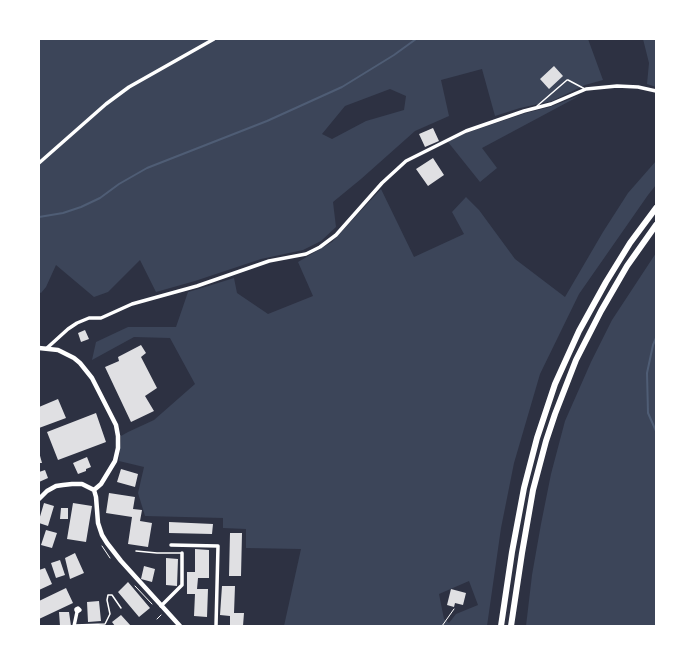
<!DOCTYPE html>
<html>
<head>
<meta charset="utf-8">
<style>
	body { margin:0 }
	#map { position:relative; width:695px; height:665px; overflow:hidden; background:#2d3142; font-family:"Public Sans",sans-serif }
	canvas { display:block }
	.frame { position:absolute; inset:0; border:40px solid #fff; pointer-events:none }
</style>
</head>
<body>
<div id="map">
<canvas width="695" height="665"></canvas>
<div class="frame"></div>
</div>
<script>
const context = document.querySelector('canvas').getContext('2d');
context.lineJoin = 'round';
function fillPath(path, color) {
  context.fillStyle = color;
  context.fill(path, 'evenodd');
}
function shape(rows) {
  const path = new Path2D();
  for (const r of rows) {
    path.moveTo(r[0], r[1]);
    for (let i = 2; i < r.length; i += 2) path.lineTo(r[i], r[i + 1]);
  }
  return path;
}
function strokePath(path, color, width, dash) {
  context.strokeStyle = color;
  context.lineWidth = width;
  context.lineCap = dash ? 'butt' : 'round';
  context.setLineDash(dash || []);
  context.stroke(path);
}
fillPath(shape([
	[39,39,588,39,603,80,585,85,552,101,520,108,495,116,482,69,441,80,449,116,415,131,361,179,333,202,336,227,321,241,303,250,261,259,195,281,156,292,140,260,108,292,94,297,56,265,46,287,41,293,39,292],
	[390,89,406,96,404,110,366,121,332,139,322,134,345,106],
	[643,39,656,39,656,87,647,84,649,63],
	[581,95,482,148,497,168,480,182,448,142,466,133,526,113,550,107],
	[656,161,656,185,648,195,579,294,540,374,514,463,501,528,487,626,284,626,301,549,246,548,246,529,223,528,223,518,145,516,138,493,144,467,119,461,121,436,128,432,154,420,195,384,170,338,134,337,92,360,96,342,128,327,176,327,188,292,205,287,234,278,237,293,268,314,313,296,298,262,332,242,381,189,414,257,464,234,452,212,466,197,479,210,515,259,565,297,603,232,628,193],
	[469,581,478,605,456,614,449,623,444,619,439,594],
	[656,253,656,626,526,626,532,575,541,524,551,474,565,421,591,362,612,320]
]), '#3c4559');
strokePath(shape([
	[39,217,63,213,81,207,100,198,119,184,147,168,267,121,342,87,394,55,416,39],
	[656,338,653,345,647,373,648,413,656,431]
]), '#4f5d75', 2);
fillPath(shape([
	[554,66,563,76,549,89,540,79],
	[433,128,439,141,425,147,419,134],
	[433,158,444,175,428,186,416,169],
	[85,330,89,339,81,342,78,333],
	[141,345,146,353,141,357,157,388,145,396,154,411,131,422,105,367,119,361,118,357],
	[58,399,66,418,39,428,39,407],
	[96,413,106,442,58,460,47,432],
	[39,452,42,463,39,463],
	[87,457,91,467,86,469,86,471,78,474,73,463],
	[121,469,138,474,135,487,117,482],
	[45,470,48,478,39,482,39,472],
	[109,493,135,497,133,509,142,510,140,521,152,523,148,547,128,544,132,517,106,513],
	[44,503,54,506,48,526,39,523,39,520],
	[73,503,92,506,86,542,67,539],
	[61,508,68,508,68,519,60,519],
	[169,522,213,524,212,534,169,533],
	[46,530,57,533,52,548,41,545],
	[230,533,242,533,241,576,229,576],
	[195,549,209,550,209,578,198,578,197,589,208,589,207,617,194,616,195,594,187,594,187,572,195,572],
	[75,553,84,573,70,579,65,558],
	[166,558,178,559,177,586,166,585],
	[60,560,65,575,56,578,51,563],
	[144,566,155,569,152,582,141,579],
	[45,568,52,584,39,590,39,570],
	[128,582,150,608,139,617,118,592],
	[222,586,235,586,234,613,244,613,243,626,230,626,230,616,220,615],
	[66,588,73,603,39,619,39,601],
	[451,589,466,593,463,605,455,603,454,607,447,605],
	[99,601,101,621,88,622,87,602],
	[59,612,69,612,71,626,60,626],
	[121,615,131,626,115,626,112,622]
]), '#e0e0e3');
strokePath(shape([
	[102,546,110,558],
	[135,586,152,604],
	[157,619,161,615],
	[442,626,454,609]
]), '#fff', 1);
strokePath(shape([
	[537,106,567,80,568,80,585,89],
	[136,551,157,553,182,553],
	[75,625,105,624,110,614,107,600,108,595,112,595,121,608]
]), '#fff', 1.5);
strokePath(shape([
	[39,163,106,104,129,87,214,39],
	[47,348,68,329,77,323,89,318,101,318,132,304,197,286,269,261,306,254,320,247,336,235,382,183,406,161,466,131,524,111,551,104,586,89,617,86,638,87,656,91],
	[171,545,218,546,216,626],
	[161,606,182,585,182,553],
	[74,626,77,612,76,610,76,609,78,608,80,610,77,612]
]), '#fff', 3.5);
strokePath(shape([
	[39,348,58,350,74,358,80,363,92,378,116,425,118,436,118,448,115,461,101,484,94,490],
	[94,490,96,497,98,523,102,535,107,543,121,561,180,626],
	[39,499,47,491,56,486,63,485,72,484,82,484,94,490]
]), '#fff', 4.5);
strokePath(shape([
	[501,626,512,552,524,488,537,438,555,384,579,331,606,282,630,243,656,208],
	[511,626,522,553,533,490,546,441,555,414,576,360,601,311,627,266,656,225]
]), '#fff', 6);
</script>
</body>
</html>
